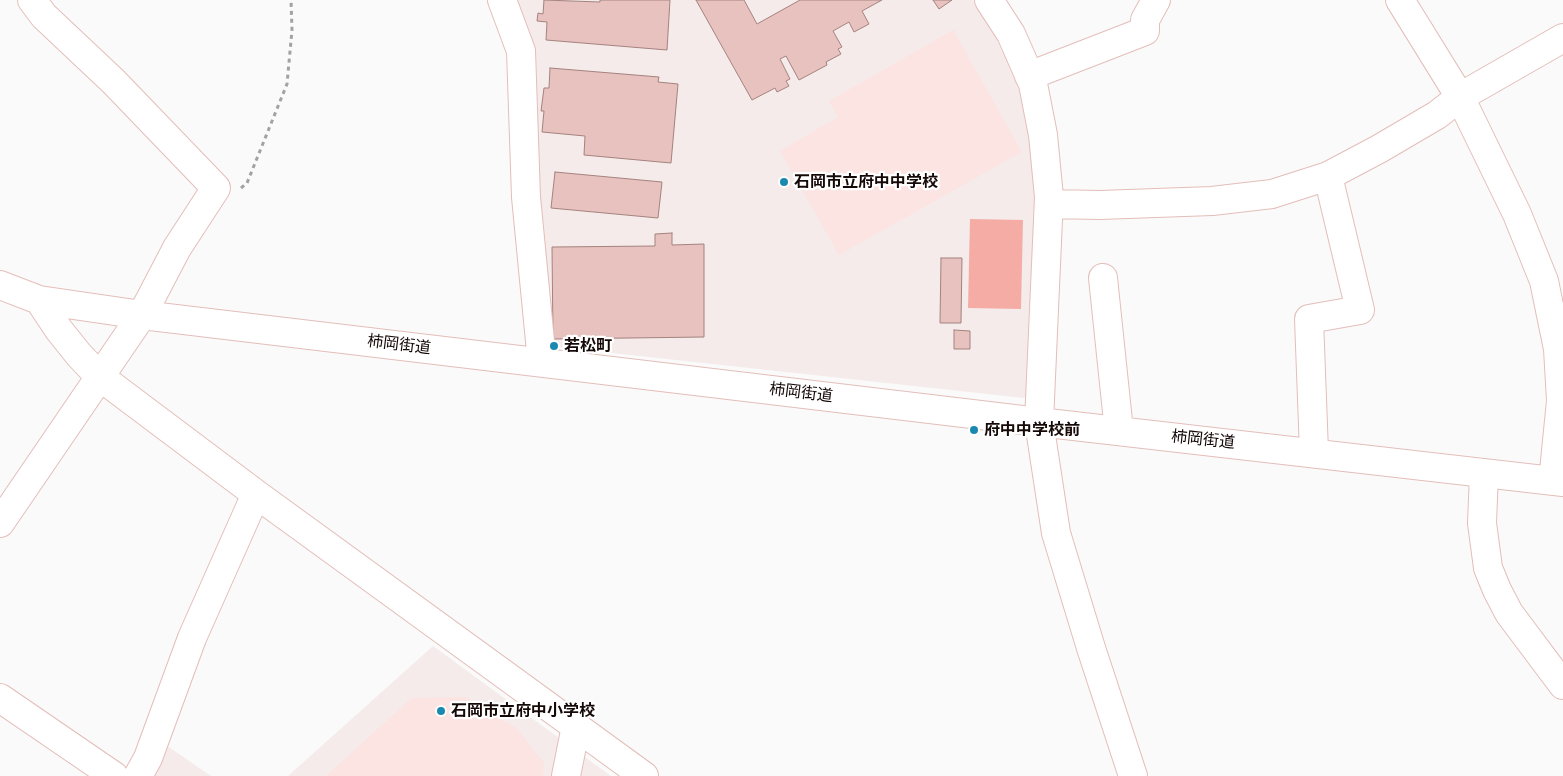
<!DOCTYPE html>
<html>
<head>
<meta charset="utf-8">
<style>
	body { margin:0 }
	canvas { display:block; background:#fafafa }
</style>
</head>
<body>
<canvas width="1563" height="776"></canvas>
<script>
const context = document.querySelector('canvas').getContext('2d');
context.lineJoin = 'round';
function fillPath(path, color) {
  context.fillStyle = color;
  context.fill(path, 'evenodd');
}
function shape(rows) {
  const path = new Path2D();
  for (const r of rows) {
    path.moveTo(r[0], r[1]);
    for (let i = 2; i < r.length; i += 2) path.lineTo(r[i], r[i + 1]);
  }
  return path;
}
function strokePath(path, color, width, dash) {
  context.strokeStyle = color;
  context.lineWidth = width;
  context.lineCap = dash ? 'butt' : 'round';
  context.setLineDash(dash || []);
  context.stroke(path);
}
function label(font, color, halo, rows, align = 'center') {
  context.font = font + ' "Open Sans","Noto Sans JP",sans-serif';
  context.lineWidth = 4.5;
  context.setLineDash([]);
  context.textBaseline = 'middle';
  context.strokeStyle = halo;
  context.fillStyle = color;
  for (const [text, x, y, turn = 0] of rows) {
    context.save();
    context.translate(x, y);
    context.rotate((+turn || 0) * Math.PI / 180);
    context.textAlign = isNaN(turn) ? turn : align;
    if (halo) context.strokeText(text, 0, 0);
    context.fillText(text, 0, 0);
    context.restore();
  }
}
fillPath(shape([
	[513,0,973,0,989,25,1016,78,1032,140,1036,216,1032,393,1024,398,548,346],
	[433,646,611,776,288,776],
	[160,741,211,776,145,776]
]), '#f5ebea');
fillPath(shape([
	[953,30,1022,152,839,255,780,151,838,117,829,101],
	[465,697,516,728,544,763,543,776,326,776,412,698]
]), '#fbe4e1');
fillPath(shape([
	[970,219,1023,220,1021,309,968,308]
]), '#f4aca4');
const building = shape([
	[544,0,600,2,600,0,670,0,667,50,546,40,547,22,537,21,538,13,543,14,544,0],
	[696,0,744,0,757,24,800,0,882,0,862,11,869,24,854,32,849,22,833,31,842,47,838,49,841,54,826,62,827,65,799,80,786,56,780,59,790,79,786,81,789,86,777,92,775,88,752,100,696,0],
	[933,0,952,0,939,9,933,0],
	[550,68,659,77,658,82,678,84,671,163,584,155,585,136,542,132,544,111,541,111,544,88,549,88,550,68],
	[555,172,662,182,658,218,551,208,555,172],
	[672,233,672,245,704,244,704,337,553,339,552,247,655,246,655,234,672,233],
	[941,258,962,258,961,323,940,323,941,258],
	[954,330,970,331,970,349,954,349,954,330]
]);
fillPath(building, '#e7c2be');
strokePath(building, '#a5837f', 1);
const minor = shape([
	[502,0,521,51,526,197,542,362],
	[989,0,1011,34,1033,84,1043,135,1049,197,1039,422,1056,533,1091,648,1133,776],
	[1400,0,1460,97,1517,214,1544,281,1558,349,1561,401,1553,481],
	[1029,76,1145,31,1145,20,1156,0],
	[1049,204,1100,205,1212,201,1272,194,1328,176,1379,149,1437,115,1460,97,1563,38],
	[1103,278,1119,431],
	[0,285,39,300,142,315,1039,422,1563,482],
	[39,300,59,330,79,355,99,376,256,494,644,776],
	[1314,452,1309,319,1360,310,1328,176],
	[1484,473,1482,523,1488,568,1497,590,1509,613,1563,685],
	[0,523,142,315,177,248,216,188,114,82,44,16,32,0],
	[0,698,114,776],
	[138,776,148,758,192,638,256,494],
	[566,776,576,726]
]);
strokePath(minor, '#e3beba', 30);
strokePath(shape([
	[241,188,247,183,287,84,292,30,291,0]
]), '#a6a1a1', 3, [4, 4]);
strokePath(minor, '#fff', 28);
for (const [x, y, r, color] of [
	[784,182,5,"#1a89af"],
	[554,346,5,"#1a89af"],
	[974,430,5,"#1a89af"],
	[441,711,5,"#1a89af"]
]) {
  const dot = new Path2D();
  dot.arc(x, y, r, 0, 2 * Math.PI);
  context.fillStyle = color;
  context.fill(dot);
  strokePath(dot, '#fff', 2);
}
label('bold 16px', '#150908', '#fff', [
	["石岡市立府中中学校",794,182],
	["若松町",564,346],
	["府中中学校前",984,430],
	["石岡市立府中小学校",451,711]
], 'left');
label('16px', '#150908', '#fff', [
	["柿岡街道",399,345,7],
	["柿岡街道",801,393,7],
	["柿岡街道",1203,440,6]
]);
</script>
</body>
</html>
